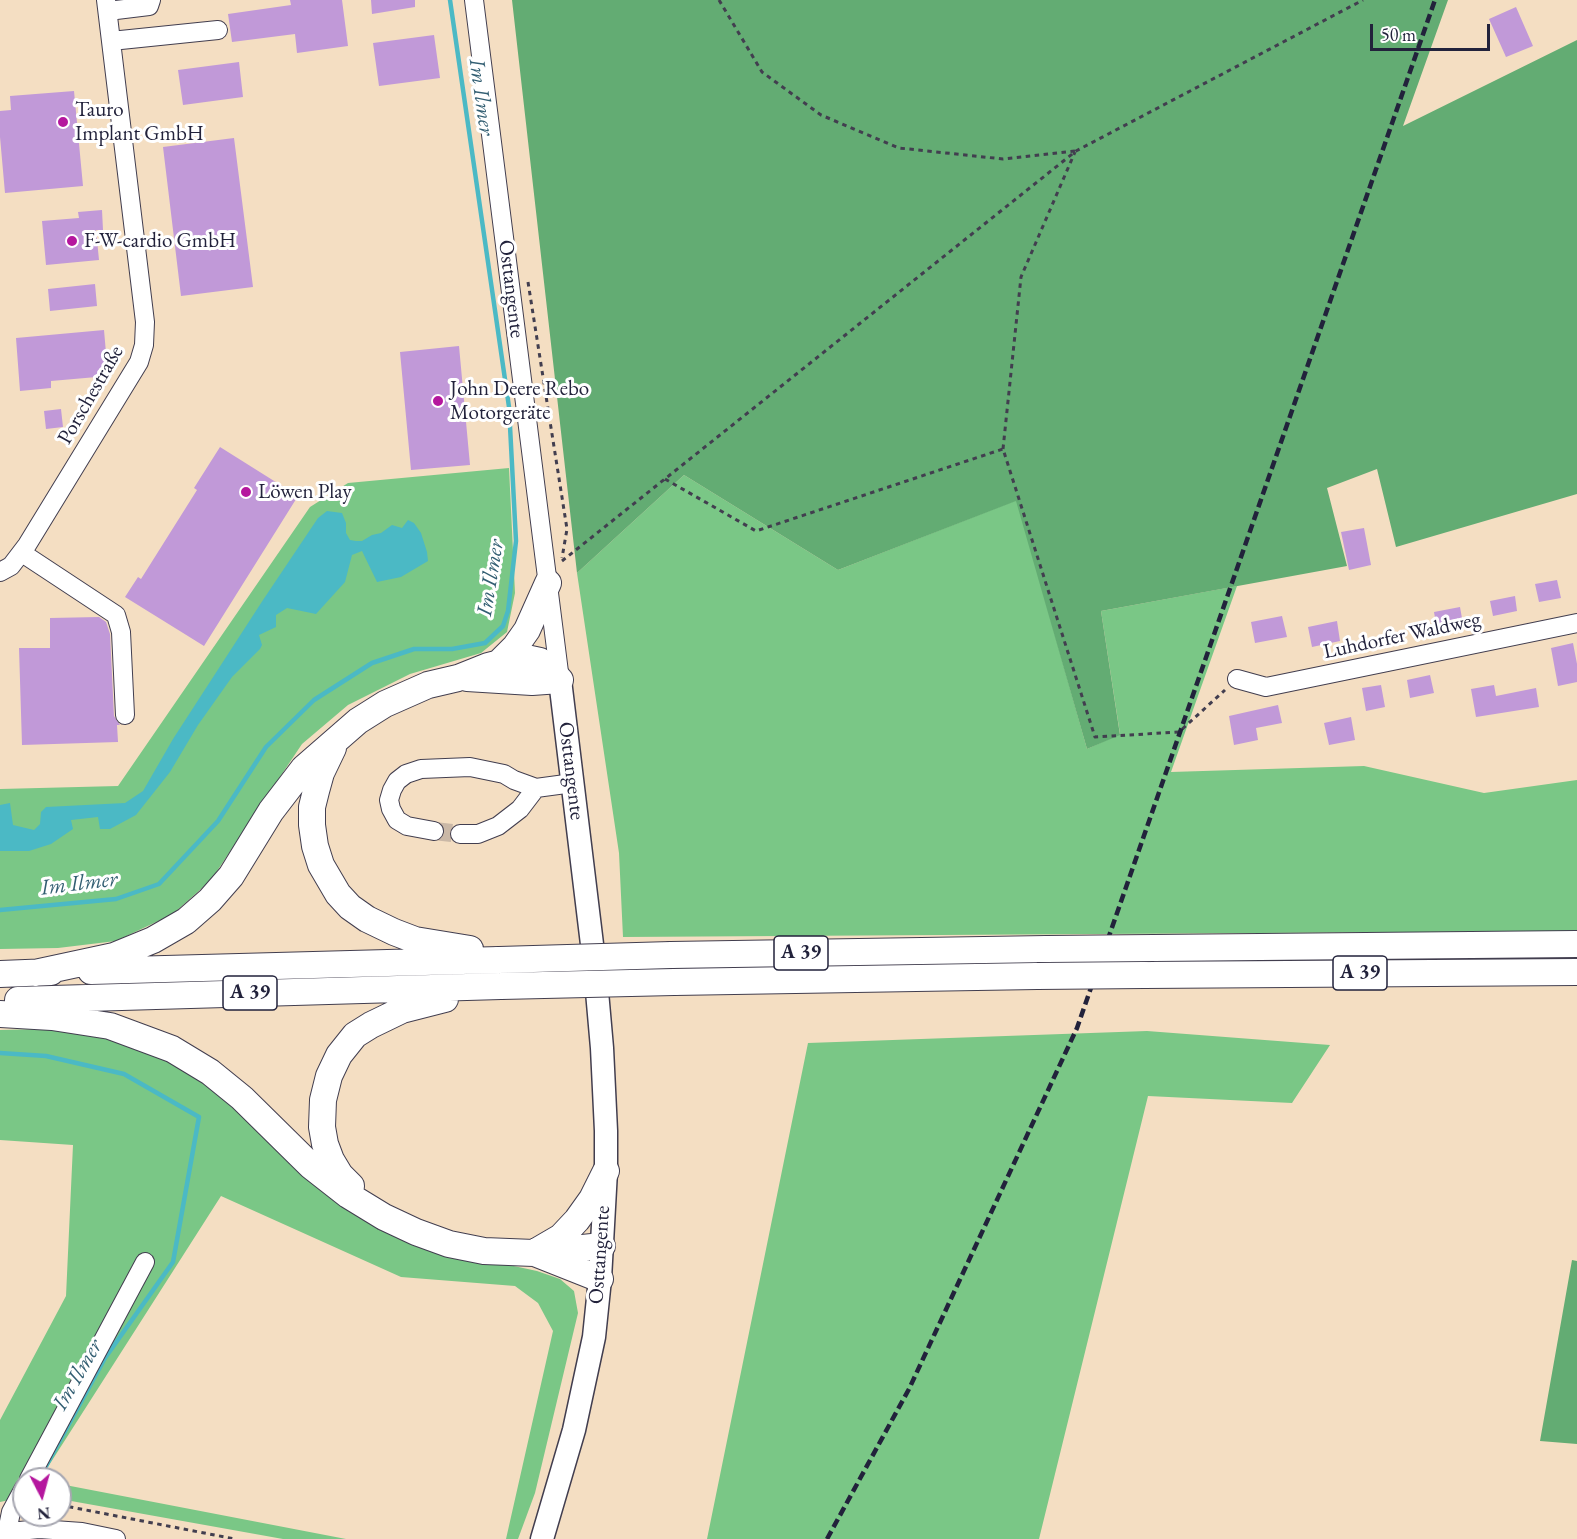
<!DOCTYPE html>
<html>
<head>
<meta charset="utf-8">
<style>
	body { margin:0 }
	#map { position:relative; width:1577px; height:1539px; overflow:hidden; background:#f4dec2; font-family:"EB Garamond",serif }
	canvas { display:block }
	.north { position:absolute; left:12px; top:1467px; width:60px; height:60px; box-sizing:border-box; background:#fff; border:2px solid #a7a7b1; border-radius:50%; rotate:174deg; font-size:16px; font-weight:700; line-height:24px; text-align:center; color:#22223b }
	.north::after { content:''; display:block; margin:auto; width:21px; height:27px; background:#b5179e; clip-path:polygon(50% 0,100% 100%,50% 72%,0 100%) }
	.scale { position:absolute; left:1370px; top:24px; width:120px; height:27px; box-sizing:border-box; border:3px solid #22223b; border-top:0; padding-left:8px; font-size:18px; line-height:21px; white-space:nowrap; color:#22223b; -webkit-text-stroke:4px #fff; paint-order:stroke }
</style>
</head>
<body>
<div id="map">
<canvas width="1577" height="1539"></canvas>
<div class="north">N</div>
<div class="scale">50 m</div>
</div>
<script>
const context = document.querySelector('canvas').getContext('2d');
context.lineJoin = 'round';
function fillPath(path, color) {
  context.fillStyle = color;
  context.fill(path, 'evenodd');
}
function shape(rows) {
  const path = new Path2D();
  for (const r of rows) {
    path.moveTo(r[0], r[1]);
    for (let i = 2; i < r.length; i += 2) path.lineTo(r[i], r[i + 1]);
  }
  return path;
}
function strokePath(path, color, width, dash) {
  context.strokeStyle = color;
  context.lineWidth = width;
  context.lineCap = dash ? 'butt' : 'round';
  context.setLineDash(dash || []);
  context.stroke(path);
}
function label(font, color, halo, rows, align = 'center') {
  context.font = font + ' "EB Garamond",serif';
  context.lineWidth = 6;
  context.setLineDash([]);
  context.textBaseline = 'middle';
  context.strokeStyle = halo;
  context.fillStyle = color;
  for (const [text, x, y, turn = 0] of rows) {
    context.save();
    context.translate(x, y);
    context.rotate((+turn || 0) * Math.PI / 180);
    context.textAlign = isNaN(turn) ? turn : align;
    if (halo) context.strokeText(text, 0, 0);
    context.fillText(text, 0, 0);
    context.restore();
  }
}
fillPath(shape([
	[509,468,515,593,507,632,481,653,410,674,348,705,302,744,211,880,173,914,116,941,58,948,0,949,0,789,118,786,310,507,348,483],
	[684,475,838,570,1017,500,1087,749,1120,734,1101,611,1237,586,1171,772,1364,766,1484,793,1577,780,1577,931,623,937,619,853,577,573],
	[42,1029,102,1033,165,1054,444,1251,537,1271,560,1279,574,1291,578,1313,535,1493,518,1539,506,1539,553,1331,538,1303,515,1286,401,1277,221,1196,44,1473,52,1479,24,1479,24,1497,0,1502,0,1420,66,1296,73,1145,0,1140,0,1030],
	[1147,1031,1330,1045,1292,1103,1148,1096,1039,1539,707,1539,808,1043],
	[60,1484,346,1539,283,1539,60,1499]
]), '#7ac786');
fillPath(shape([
	[512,0,1448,0,1403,126,1577,40,1577,494,1396,547,1377,469,1327,488,1347,566,1101,611,1120,735,1087,749,1016,501,838,570,684,475,577,573],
	[1572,1260,1577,1261,1577,1444,1540,1441]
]), '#63ac73');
fillPath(shape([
	[327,511,342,513,346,523,346,533,350,540,356,541,362,541,372,535,381,533,392,525,402,528,408,520,414,523,421,533,427,552,428,561,401,577,377,582,362,551,352,555,345,582,316,614,287,608,276,615,276,627,259,635,262,645,260,649,232,677,198,725,170,772,136,815,110,829,100,829,98,817,71,820,73,829,51,844,29,851,0,851,0,805,10,803,13,825,34,830,40,824,41,812,46,807,125,803,143,791,173,739,263,600,318,518]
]), '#4bb9c5');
strokePath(shape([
	[0,910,116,899,159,884,218,821,266,747,314,700,372,663,414,649,452,649,485,643,503,626,508,611,516,541,509,407,450,0],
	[0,1053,46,1056,124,1074,199,1117,173,1262,105,1358,39,1479]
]), '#4bb9c5', 4.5);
fillPath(shape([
	[290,0,342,0,348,46,297,53,295,34,232,42,228,14,291,5],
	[371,0,415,0,415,7,372,14],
	[1516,7,1533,46,1506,57,1489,19],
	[434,35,440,78,379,86,373,43],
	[239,62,243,97,183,105,178,70],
	[74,91,83,186,5,193,0,137,0,111,11,110,10,96],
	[234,138,253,287,181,296,163,147],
	[102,210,103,230,96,230,99,260,46,265,42,221,79,218,78,212],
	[95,284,97,306,50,311,48,289],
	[104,330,108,376,51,381,51,388,20,391,16,338],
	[459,346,470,465,411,470,400,352],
	[61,409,63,427,46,429,44,411],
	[220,447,298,496,204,646,125,597,138,577,141,579,197,490,194,488],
	[1364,528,1371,565,1349,570,1341,532],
	[1557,580,1561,598,1539,602,1535,584],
	[1515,596,1517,611,1493,616,1490,601],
	[1460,607,1463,624,1437,629,1434,612],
	[1282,616,1287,637,1255,643,1251,622],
	[99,617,106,622,110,634,114,716,120,725,117,725,118,742,22,745,19,648,50,648,50,618],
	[1337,621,1340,641,1312,647,1308,627],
	[1573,643,1577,664,1577,682,1558,686,1551,648],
	[1430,675,1434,693,1410,698,1407,680],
	[1381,685,1385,707,1366,711,1362,688],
	[1494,685,1496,696,1536,688,1539,707,1476,717,1471,689],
	[1278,705,1282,723,1256,728,1258,740,1234,745,1229,716],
	[1351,717,1355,740,1329,745,1324,723]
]), '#c199d8');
strokePath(shape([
	[434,831,460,834]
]), '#cab8a7', 18, [18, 9]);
const minor = shape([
	[474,0,560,680],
	[108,11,149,6,151,0],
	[111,41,218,30],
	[22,553,116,615,121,632,125,715],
	[0,572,11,566,27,545,139,362,144,345,145,322,106,0],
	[1237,679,1266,687,1577,623],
	[434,831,407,826,397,820,391,809,389,800,392,790,397,781,406,774,421,769,470,767,504,774,514,780,536,788,573,783],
	[460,834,478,834,498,826,520,809,536,788],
	[29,1479,145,1262],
	[7,1532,11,1512,24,1488],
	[0,1533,39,1529,82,1532,116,1539]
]);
const major = shape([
	[542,1539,574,1430,594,1337,600,1279,606,1171,606,1131,602,1048,595,969,560,680]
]);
const highway = shape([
	[499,663,515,647,527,630,548,583],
	[467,678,532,682,560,680],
	[333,748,321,773,316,791,312,807,312,825,315,846,321,865,338,894,350,907,367,919,394,932,415,940,470,949],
	[1154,948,1577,944],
	[671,955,1047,949],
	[91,971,499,960],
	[35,973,114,956,153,940,186,921,210,900,231,876,271,811,304,768,358,721,385,704,428,685,458,678,488,666,515,659,526,658,540,661,546,665,560,680],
	[0,974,51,972],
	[1144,975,1577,972],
	[674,982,1037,976],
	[18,1000,501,986],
	[0,1014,52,1017,110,1026,172,1049,210,1072,242,1098,311,1166,348,1195,384,1217,416,1232,449,1244,484,1251,534,1253,602,1246],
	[351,1186,340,1175,331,1160,325,1144,322,1127,323,1100,329,1076,339,1055,355,1035,371,1025,402,1010,445,999],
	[537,1251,561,1237,577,1220,592,1199,606,1171],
	[537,1254,600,1279]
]);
strokePath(minor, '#423e4f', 20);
strokePath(major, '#423e4f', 25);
strokePath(highway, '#423e4f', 28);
strokePath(shape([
	[719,0,762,72,821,115,899,148,1003,159,1075,151],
	[528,282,567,529,562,558],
	[1003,449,1021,277,1075,152],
	[665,479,756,531,1003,449,1095,737,1179,732,1225,690],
	[562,561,1076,151,1363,0],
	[60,1505,235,1539]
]), '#423e4f', 3, [4.5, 4.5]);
strokePath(minor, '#fff', 18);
strokePath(major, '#fff', 22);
strokePath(highway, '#fff', 26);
strokePath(shape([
	[827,1539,909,1389,1077,1028,1435,0]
]), '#22223b', 4.5, [9, 4.5]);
const highwayBridge = shape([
	[1047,949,1154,948],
	[499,960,671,955],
	[1037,976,1144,975],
	[501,986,674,982]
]);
strokePath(highwayBridge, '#423e4f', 28, []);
strokePath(highwayBridge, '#fff', 26);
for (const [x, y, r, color] of [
	[63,122,6,"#b5179e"],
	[72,241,6,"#b5179e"],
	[438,401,6,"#b5179e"],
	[246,492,6,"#b5179e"]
]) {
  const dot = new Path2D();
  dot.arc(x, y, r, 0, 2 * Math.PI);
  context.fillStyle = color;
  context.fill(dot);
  strokePath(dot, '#fff', 2);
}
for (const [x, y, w] of [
	[801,953,54],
	[1360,973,54],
	[250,993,54]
]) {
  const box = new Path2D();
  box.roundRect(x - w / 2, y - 17, w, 34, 4.5);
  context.fillStyle = '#fff';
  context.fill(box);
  strokePath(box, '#22223b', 1.5);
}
label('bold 20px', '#22223b', null, [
	["A 39",801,953],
	["A 39",1360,973],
	["A 39",250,993]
]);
label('21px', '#22223b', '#fff', [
	["Tauro",75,110],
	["Implant GmbH",75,134],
	["F-W-cardio GmbH",84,241],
	["John Deere Rebo",450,389],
	["Motorgeräte",450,413],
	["Löwen Play",258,492]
], 'left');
label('21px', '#22223b', '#fff', [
	["Osttangente",511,289,83],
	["Porschestraße",91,395,-60],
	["Luhdorfer Waldweg",1402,636,-12],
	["Osttangente",571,771,83],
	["Osttangente",600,1255,-86]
]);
label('italic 22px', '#325e72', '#fff', [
	["Im Ilmer",481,97,82],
	["Im Ilmer",491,578,-81],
	["Im Ilmer",79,884,-7],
	["Im Ilmer",78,1375,-60]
]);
</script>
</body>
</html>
